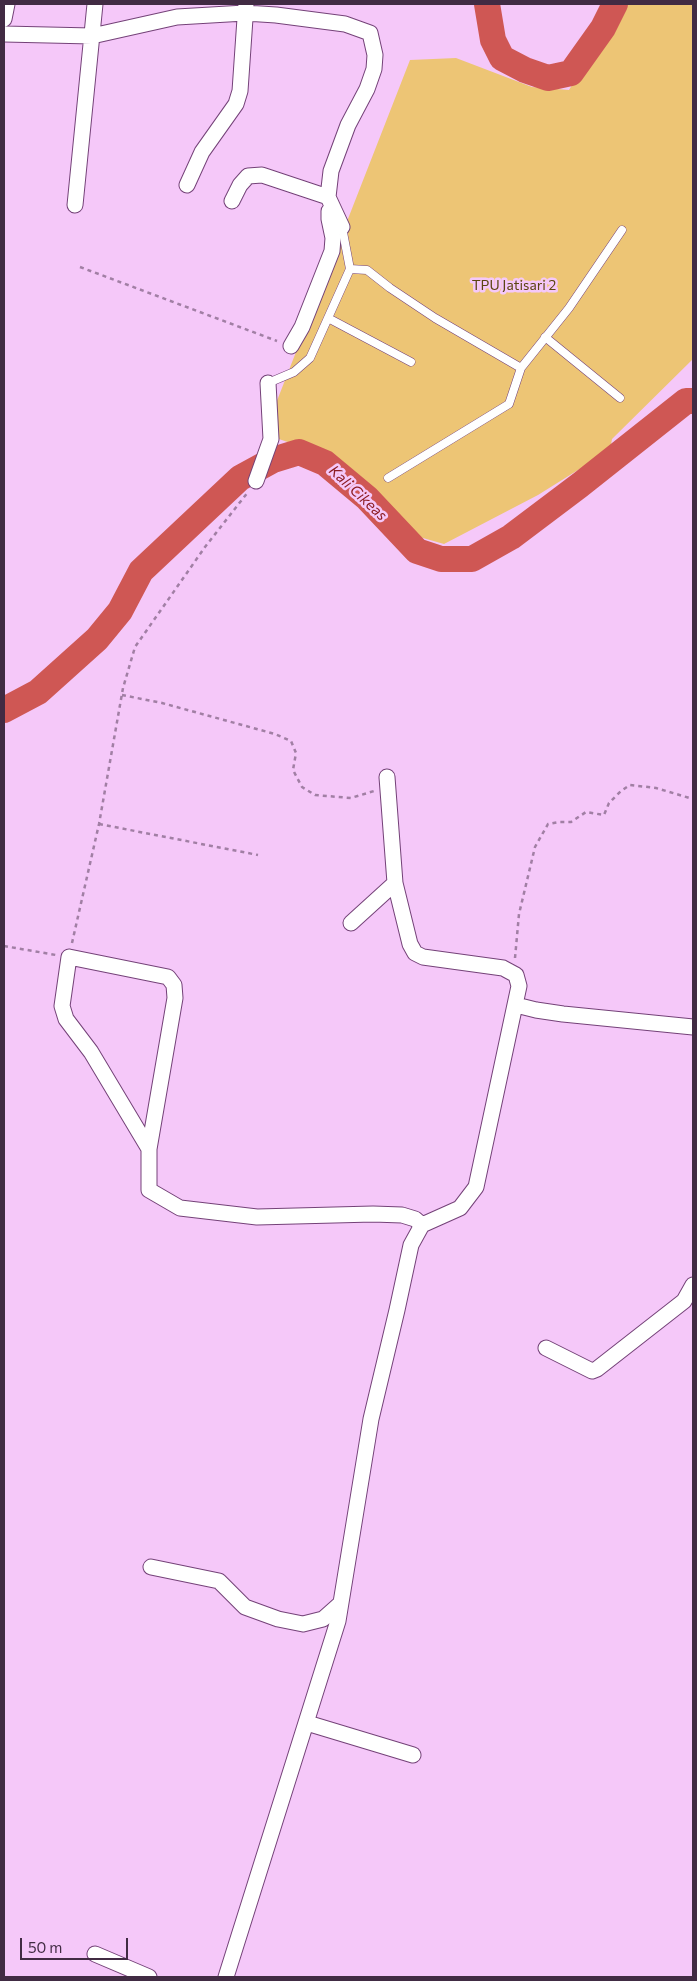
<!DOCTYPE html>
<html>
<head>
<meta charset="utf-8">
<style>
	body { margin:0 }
	#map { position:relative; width:697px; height:1981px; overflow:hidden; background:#f5c8f9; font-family:Commissioner,sans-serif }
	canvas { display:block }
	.frame { position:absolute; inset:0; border:5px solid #412b43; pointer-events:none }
	.scale { position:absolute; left:20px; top:1938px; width:108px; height:22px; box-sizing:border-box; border:2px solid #412b43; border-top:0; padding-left:6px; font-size:15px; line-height:18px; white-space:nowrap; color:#412b43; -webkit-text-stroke:4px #f5c8f9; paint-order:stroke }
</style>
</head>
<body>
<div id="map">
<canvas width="697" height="1981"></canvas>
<div class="frame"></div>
<div class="scale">50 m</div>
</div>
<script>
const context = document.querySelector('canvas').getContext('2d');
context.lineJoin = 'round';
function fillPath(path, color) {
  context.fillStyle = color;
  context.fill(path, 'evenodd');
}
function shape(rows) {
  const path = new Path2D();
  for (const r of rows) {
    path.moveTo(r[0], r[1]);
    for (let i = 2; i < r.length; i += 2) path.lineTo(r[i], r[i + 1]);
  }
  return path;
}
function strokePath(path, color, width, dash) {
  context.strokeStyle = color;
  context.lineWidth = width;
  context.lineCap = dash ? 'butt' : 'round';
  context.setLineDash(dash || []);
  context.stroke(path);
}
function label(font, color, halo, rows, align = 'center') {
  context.font = font + ' Commissioner,sans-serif';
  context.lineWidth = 5;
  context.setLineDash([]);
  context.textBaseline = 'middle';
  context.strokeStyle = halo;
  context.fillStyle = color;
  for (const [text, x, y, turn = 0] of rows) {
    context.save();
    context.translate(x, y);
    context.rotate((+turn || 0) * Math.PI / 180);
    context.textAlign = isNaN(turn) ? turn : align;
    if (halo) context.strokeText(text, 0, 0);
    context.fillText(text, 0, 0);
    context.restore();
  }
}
fillPath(shape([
	[621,4,693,4,693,359,612,439,610,450,538,495,444,544,409,534,335,458,264,434,410,60,456,58,532,87,569,90]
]), '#edc575');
strokePath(shape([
	[487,4,493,40,502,58,525,70,548,78,571,73,603,28,615,4],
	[4,710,38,692,97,639,120,611,141,571,240,478,273,460,299,452,325,463,367,498,417,551,441,559,472,559,511,537,580,485,686,401,693,401]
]), '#cf5754', 26);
const service = shape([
	[342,227,350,269,367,270,390,288,435,318,521,368,569,308,622,230],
	[328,318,411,362],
	[545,337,620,398],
	[268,383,294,372,310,358,350,269],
	[388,478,509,404,521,368]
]);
const minor = shape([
	[4,19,7,4],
	[4,34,92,36,177,17,245,13,276,15,345,24,370,33,375,55,374,69,367,89,348,125,331,171,328,197,342,227],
	[187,185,202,152,236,104,240,91,246,4],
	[232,201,240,185,248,176,262,175,328,197],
	[75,205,95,4],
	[291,346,302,327,332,251,333,238,329,219,329,211],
	[256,481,271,439,268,383],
	[351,923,395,883],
	[516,1005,536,1010,563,1014,693,1027],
	[149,1149,91,1052,66,1019,62,1006,69,957,168,977,174,985,175,998,149,1149,149,1190,180,1208,257,1217,373,1214,402,1215,415,1219,422,1225],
	[546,1348,592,1371,597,1369,684,1301,693,1285],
	[151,1567,219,1581,245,1607,278,1619,303,1624,323,1619,341,1603],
	[307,1723,413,1755],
	[95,1954,149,1977],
	[226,1977,338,1621,371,1419,397,1310,411,1245,422,1225,460,1208,476,1187,519,986,516,975,503,968,423,957,415,953,410,944,395,883,387,777]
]);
strokePath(service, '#744278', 9);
strokePath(minor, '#744278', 17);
strokePath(shape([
	[80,267,277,341],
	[122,695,162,703,275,734,291,741,296,753,293,770,302,787,315,795,351,798,374,791],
	[99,824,258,855],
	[72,943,99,824,123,688,135,647,205,547,248,492],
	[4,946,56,955],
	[515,958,519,914,535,847,548,824,559,822,571,822,586,812,604,815,609,803,621,791,630,785,656,788,693,799]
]), '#a17fa4', 2.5, [4, 4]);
strokePath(service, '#fff', 8);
strokePath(minor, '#fff', 15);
label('14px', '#5c4511', '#f5c8f9', [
	["TPU Jatisari 2",514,285]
]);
label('italic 15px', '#8c1c22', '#f5c8f9', [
	["Kali Cikeas",358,493,43]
]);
</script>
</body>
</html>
